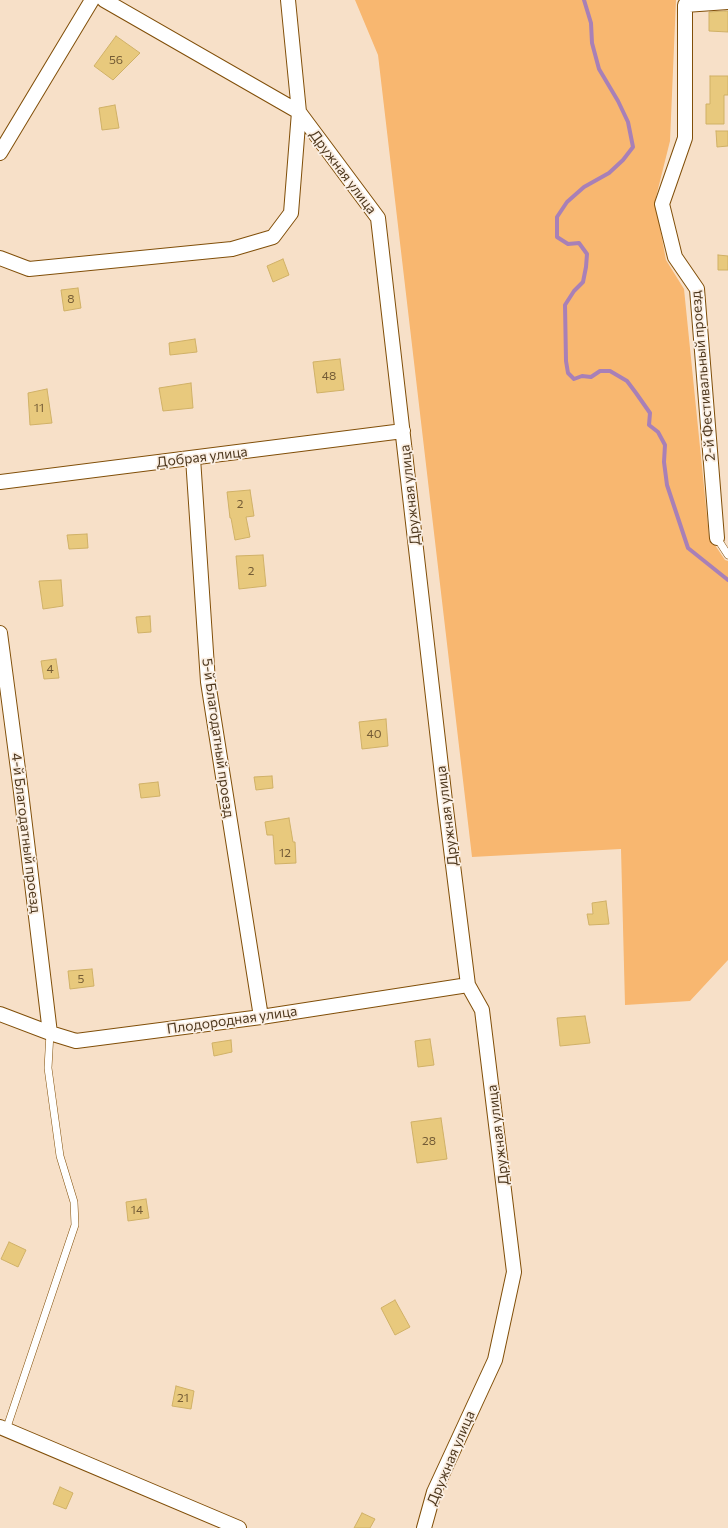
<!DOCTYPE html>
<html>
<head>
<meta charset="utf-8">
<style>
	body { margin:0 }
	canvas { display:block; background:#f7e0c8 }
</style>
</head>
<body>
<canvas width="728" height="1528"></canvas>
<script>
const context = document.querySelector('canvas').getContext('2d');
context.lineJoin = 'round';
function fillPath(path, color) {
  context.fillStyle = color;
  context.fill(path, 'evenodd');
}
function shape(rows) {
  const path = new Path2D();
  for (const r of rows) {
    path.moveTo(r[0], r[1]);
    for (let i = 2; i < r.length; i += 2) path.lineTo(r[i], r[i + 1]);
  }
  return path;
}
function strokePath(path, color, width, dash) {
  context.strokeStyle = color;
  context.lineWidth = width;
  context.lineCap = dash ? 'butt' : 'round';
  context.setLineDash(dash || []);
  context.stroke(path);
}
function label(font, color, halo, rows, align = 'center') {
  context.font = font + ' Commissioner,sans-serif';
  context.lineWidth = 3.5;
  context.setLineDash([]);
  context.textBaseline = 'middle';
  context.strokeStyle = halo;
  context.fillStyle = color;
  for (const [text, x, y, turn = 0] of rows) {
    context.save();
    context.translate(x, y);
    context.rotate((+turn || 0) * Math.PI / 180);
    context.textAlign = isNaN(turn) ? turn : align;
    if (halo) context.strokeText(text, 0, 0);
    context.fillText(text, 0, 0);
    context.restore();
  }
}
fillPath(shape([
	[355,0,676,0,670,141,655,201,666,260,684,289,709,536,725,560,728,561,728,960,690,1001,625,1005,621,849,472,857,378,55]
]), '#f8b770');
strokePath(shape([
	[584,0,591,23,592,43,599,69,618,101,628,122,633,147,623,160,609,173,584,187,567,202,557,217,557,237,568,244,579,243,587,254,586,267,583,282,574,291,565,305,566,361,568,373,574,379,582,376,591,377,600,371,610,371,627,381,636,393,650,413,649,425,658,432,665,445,664,462,667,485,688,548,728,580]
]), '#a880b7', 4);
const building = shape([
	[725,11,728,11,728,32,709,31,709,12,725,11],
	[116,36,140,53,113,80,94,66,116,36],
	[710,76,728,76,728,95,724,95,724,124,706,124,706,104,710,104,710,76],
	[115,105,119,128,102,130,99,108,115,105],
	[716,131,728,131,728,146,717,147,716,131],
	[718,255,728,256,728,270,718,270,718,255],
	[283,259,289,275,273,282,267,266,283,259],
	[78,288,81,308,64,311,61,290,78,288],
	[195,339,197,352,170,355,169,343,195,339],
	[340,359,344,390,317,393,313,362,340,359],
	[191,383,193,408,163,411,159,388,191,383],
	[47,389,52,423,30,425,28,393,47,389],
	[250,490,254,516,246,517,250,537,235,540,231,518,230,518,227,492,250,490],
	[87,534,88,548,69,549,67,535,87,534],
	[263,555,266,586,239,589,236,556,263,555],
	[61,580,63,606,43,609,39,581,61,580],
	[150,616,151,632,138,633,136,617,150,616],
	[56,659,59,678,44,679,41,661,56,659],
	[386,719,388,746,362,749,359,722,386,719],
	[272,776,273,788,256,790,254,777,272,776],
	[158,782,160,796,141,798,139,784,158,782],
	[289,818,293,842,295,842,296,863,275,864,273,835,267,835,265,822,289,818],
	[606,901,609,924,589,925,587,914,593,914,592,903,606,901],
	[92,969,94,986,70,989,68,971,92,969],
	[585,1016,590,1043,560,1046,557,1018,585,1016],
	[430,1039,434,1065,418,1067,415,1041,430,1039],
	[231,1040,232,1052,214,1056,212,1043,231,1040],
	[441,1118,447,1159,417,1163,411,1122,441,1118],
	[146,1199,149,1218,128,1221,126,1202,146,1199],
	[9,1242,26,1250,18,1267,1,1259,9,1242],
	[395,1300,410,1327,395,1335,381,1308,395,1300],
	[176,1386,194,1391,191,1409,172,1406,176,1386],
	[60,1487,73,1493,66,1509,53,1504,60,1487],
	[362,1513,375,1519,370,1528,354,1528,362,1513]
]);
fillPath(building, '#e8c97d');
strokePath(building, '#d0b167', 1);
const lane = shape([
	[717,538,728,555],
	[6,1430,75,1225,74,1202,60,1156,48,1068,50,1033]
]);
const street = shape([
	[104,0,299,112,288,0],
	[299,112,378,218,445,801,468,985,482,1010,514,1272,495,1360,434,1492,424,1528],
	[0,153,92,0],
	[0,258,29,269,232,249,273,237,291,213,299,112],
	[193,458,208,682,261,1017],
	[0,482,403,431],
	[717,538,697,289,675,257,662,204,685,138,685,5,728,2],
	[0,633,21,792,50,1033],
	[0,1014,50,1033,76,1041,261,1017,468,985],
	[0,1427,239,1528]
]);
strokePath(lane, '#814f09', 8);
strokePath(street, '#814f09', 16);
strokePath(lane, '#fff', 7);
strokePath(street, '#fff', 14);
label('12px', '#745c36', null, [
	["56",116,60],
	["8",71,299],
	["48",329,376],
	["11",39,408],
	["2",240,504],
	["2",251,571],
	["4",50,669],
	["40",374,734],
	["12",285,853],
	["5",81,979],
	["28",429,1141],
	["14",137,1210],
	["21",183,1398]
]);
label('14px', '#4e381e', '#fbefe3', [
	["Дружная улица",343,172,53],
	["2-й Фестивальный проезд",703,376,-95],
	["Добрая улица",202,457,-7],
	["Дружная улица",410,495,-96],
	["5-й Благодатный проезд",218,738,82],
	["Дружная улица",447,816,-97],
	["4-й Благодатный проезд",26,833,83],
	["Плодородная улица",232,1020,-8],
	["Дружная улица",498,1135,-97],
	["Дружная улица",451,1458,-67]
]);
</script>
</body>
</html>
